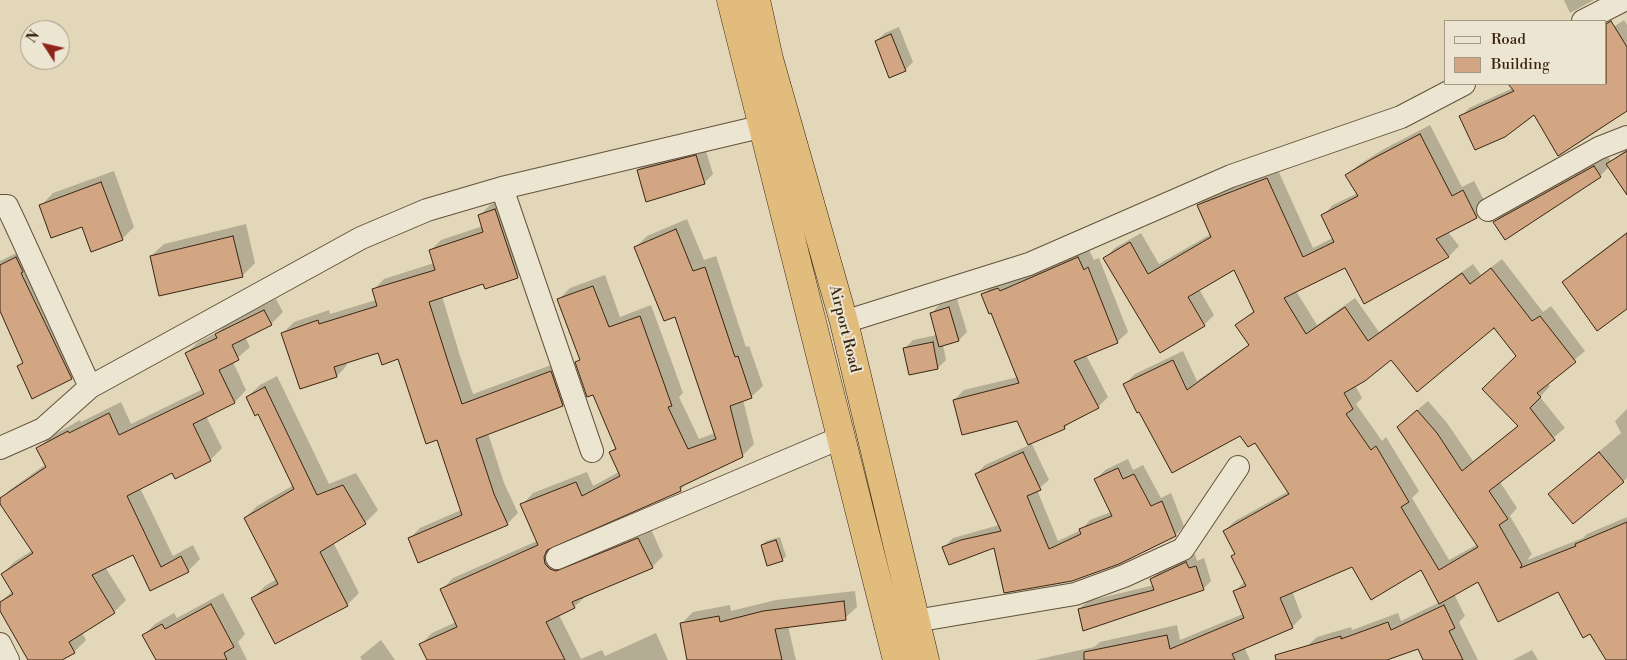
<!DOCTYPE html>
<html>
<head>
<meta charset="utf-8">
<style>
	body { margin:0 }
	#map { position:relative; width:1627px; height:660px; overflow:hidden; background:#e2d7b8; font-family:"Libre Bodoni",serif }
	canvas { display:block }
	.legend { position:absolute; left:1444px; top:20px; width:162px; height:65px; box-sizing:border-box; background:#ece5d1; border:1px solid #a49884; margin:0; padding:6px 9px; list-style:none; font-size:15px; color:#392511 }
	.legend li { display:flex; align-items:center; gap:10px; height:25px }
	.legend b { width:25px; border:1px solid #a49884 }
	.north { position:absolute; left:20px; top:20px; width:50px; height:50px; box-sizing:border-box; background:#ece5d1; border:1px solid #a49884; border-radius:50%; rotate:305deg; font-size:14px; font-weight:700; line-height:20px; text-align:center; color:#392511 }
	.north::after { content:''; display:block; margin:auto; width:18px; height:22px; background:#8f2418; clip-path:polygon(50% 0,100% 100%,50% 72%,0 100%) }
</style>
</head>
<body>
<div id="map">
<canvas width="1627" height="660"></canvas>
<ul class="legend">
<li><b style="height:6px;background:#ece5d1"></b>Road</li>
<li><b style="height:14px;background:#d2a583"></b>Building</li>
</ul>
<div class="north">N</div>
</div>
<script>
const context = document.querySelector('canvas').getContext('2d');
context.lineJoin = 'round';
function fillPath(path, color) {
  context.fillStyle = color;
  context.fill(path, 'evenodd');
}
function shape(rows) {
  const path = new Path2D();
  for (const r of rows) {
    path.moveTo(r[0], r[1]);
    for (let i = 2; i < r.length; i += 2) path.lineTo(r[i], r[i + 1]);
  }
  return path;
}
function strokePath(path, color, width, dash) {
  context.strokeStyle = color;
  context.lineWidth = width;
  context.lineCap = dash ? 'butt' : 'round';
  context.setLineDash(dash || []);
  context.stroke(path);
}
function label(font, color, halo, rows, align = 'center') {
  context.font = font + ' "Libre Bodoni",serif';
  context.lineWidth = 4;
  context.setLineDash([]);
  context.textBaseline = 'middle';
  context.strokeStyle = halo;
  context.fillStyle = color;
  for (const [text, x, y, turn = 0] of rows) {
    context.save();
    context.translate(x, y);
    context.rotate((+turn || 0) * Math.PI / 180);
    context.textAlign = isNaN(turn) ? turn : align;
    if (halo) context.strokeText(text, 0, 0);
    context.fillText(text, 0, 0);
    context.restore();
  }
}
fillPath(shape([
	[1564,0,1594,0,1570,13],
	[1624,20,1627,25,1627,110,1461,117,1469,108,1513,88,1517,84,1606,84,1606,32],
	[899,27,913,62,905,70,876,41,885,33],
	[1430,125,1462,187,1474,181,1487,206,1477,217,1448,232,1459,246,1449,256,1365,302,1346,266,1296,291,1317,325,1355,298,1379,332,1473,264,1481,275,1502,259,1543,312,1551,306,1585,351,1547,383,1550,386,1540,397,1565,428,1500,482,1517,508,1510,516,1532,554,1527,560,1583,538,1587,534,1627,517,1627,660,1608,660,1559,590,1479,580,1454,594,1465,616,1459,622,1478,660,1425,660,1418,647,1383,660,1303,660,1306,647,1317,637,1351,627,1352,630,1398,613,1401,621,1440,602,1421,569,1352,565,1292,591,1302,617,1292,627,1244,647,1250,660,1035,660,1094,647,1100,642,1177,625,1180,640,1243,614,1234,592,1245,581,1232,556,1236,553,1224,531,1235,521,1289,491,1255,441,1125,384,1135,374,1183,351,1197,381,1250,344,1237,325,1255,310,1235,268,1199,289,1214,315,1204,325,1105,258,1115,248,1141,233,1159,264,1211,234,1198,206,1208,195,1277,168,1313,248,1333,238,1323,215,1333,205,1358,193,1347,176,1357,166,1384,149],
	[1494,326,1517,356,1519,425,1473,461,1447,423,1428,401,1409,417,1478,544,1449,560,1412,498,1419,491,1386,437,1382,441,1356,404,1362,398,1355,385,1391,358],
	[705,148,713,174,704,183,638,170,647,162],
	[1627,149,1627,193,1609,167,1600,176,1495,222,1507,210,1606,154,1611,161],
	[114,171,134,227,122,239,41,206,53,193],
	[506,199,528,266,517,277,484,283,442,296,460,356,473,394,562,361,573,394,562,405,488,433,504,483,518,513,507,524,409,539,420,528,461,510,438,439,399,358,379,352,346,362,347,365,337,376,283,333,294,322,329,310,330,314,376,300,373,290,384,279,434,263,430,251,441,240,483,226,479,216,490,205],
	[687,219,704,260,716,256,746,347,749,346,763,386,751,397,743,400,754,444,742,456,689,481,680,490,555,545,556,552,650,527,663,556,652,567,586,596,574,607,559,615,581,659,602,650,605,656,656,633,668,660,428,660,421,644,432,633,456,622,442,589,453,578,537,541,522,505,533,493,587,472,593,486,619,472,610,453,616,447,594,394,577,362,581,359,558,300,570,288,605,275,620,317,651,305,683,393,679,397,699,439,715,433,676,315,636,247,647,236],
	[246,224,255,263,242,276,151,256,164,244],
	[1627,232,1627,307,1564,282,1574,272],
	[27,248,82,368,71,378,18,367,24,361,0,308,0,261],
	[1088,248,1094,260,1099,258,1128,332,1117,342,1086,355,1108,397,1098,407,1071,422,1064,428,1031,442,1049,480,1037,490,1058,541,1081,530,1090,520,1111,512,1096,479,1105,470,1128,459,1133,470,1143,465,1161,498,1171,493,1184,526,1173,538,1119,563,995,546,944,547,953,538,999,525,976,474,985,465,1029,445,1018,420,954,400,964,390,1018,377,992,311,983,295,993,285],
	[276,299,283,312,271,324,245,337,250,347,233,362,246,390,235,402,206,416,222,448,210,460,172,471,140,488,173,556,193,545,200,559,188,571,151,590,133,554,105,567,126,600,114,612,82,633,86,640,74,652,59,660,29,660,0,608,0,602,13,591,2,574,14,562,33,550,0,499,11,489,46,464,38,449,50,437,80,420,81,422,121,402,131,424,203,389,186,354,198,342,218,332,228,322],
	[957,299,967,332,959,340,943,345,946,360,938,368,905,348,913,340,937,335,931,314,939,305],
	[277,376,329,484,356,473,378,510,365,523,333,542,359,593,347,605,253,598,265,586,277,579,245,518,257,506,294,485,259,412,247,397,260,385],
	[1627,409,1627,478,1573,522,1549,494,1621,433,1615,421],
	[780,537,786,556,782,560,762,545,766,541],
	[1195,554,1197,561,1204,558,1211,581,1203,589,1079,609,1088,601,1154,585,1151,579,1160,571],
	[855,591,857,607,845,618,788,626,796,660,688,660,681,624,693,612,730,605,731,611,776,600],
	[223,593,245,634,238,642,247,660,157,660,144,635,155,624,174,613,177,618],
	[381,640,395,660,362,660,360,657],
	[1532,650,1538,660,1513,660]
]), '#0003');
const building = shape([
	[1611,21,1627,47,1627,111,1558,156,1534,115,1505,137,1475,150,1459,116,1514,91,1508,84,1606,84,1606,24,1611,21],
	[891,34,906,71,889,78,875,41,891,34],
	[1420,134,1452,196,1463,190,1477,218,1436,239,1449,257,1364,304,1345,268,1284,298,1306,334,1345,307,1368,341,1462,273,1470,284,1491,268,1532,321,1540,316,1576,362,1537,393,1541,397,1530,408,1555,440,1489,491,1508,519,1499,525,1522,565,1520,568,1576,546,1575,544,1627,522,1627,660,1606,660,1590,634,1583,638,1558,592,1498,622,1478,582,1439,604,1421,570,1371,600,1352,567,1280,598,1293,628,1232,654,1235,660,1084,660,1084,652,1167,635,1170,649,1244,618,1233,591,1246,586,1231,556,1235,554,1223,531,1289,494,1255,443,1248,447,1240,436,1172,473,1139,412,1137,413,1123,384,1173,360,1187,390,1249,345,1235,325,1254,312,1234,270,1188,297,1205,326,1160,353,1103,258,1130,242,1148,274,1211,237,1197,205,1267,178,1303,257,1334,242,1321,215,1358,196,1345,175,1372,159,1420,134],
	[1494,328,1516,356,1482,389,1518,426,1462,471,1437,433,1417,410,1397,427,1478,547,1439,570,1401,507,1409,502,1376,446,1371,450,1346,414,1353,409,1344,393,1365,381,1391,360,1417,392,1494,328],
	[1627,151,1627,195,1606,164,1627,151],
	[696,155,705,184,646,202,637,170,696,155],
	[1594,166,1601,177,1505,240,1493,222,1594,166],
	[101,182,123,240,91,252,82,227,51,238,39,205,101,182],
	[495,209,518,278,485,289,483,284,429,302,450,368,462,404,551,371,563,406,476,439,494,494,508,525,418,563,408,538,462,515,437,440,426,444,398,359,382,365,378,353,334,367,337,377,300,389,281,333,318,320,319,324,377,306,372,289,435,270,429,250,483,232,478,215,495,209],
	[676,229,693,271,705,267,735,357,738,356,752,398,730,406,743,457,680,487,681,491,547,550,544,557,545,564,550,569,556,571,638,538,653,568,572,602,575,608,546,622,565,660,427,660,419,644,457,627,440,589,538,545,520,504,576,482,582,496,620,476,609,452,616,449,593,395,587,397,575,362,580,360,557,299,593,286,609,327,640,316,672,406,668,407,688,449,716,439,675,317,664,321,634,247,676,229],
	[1627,233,1627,309,1597,331,1562,282,1627,233],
	[233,236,243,277,159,296,150,256,233,236],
	[16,257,23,272,21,273,72,379,32,399,17,366,23,363,0,311,0,265,16,257],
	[1078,257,1084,270,1088,267,1118,343,1074,361,1099,408,1064,426,1065,429,1028,445,1017,421,962,435,953,400,1019,383,991,313,989,314,981,294,998,288,1000,291,1078,257],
	[949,307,959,341,939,347,930,313,949,307],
	[264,310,272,325,232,345,239,360,219,370,235,403,193,424,211,461,175,479,172,473,127,496,161,567,181,556,189,572,150,591,133,555,92,575,115,613,69,642,75,653,62,660,28,660,0,611,0,602,13,594,1,574,33,553,0,504,0,498,46,467,36,448,68,431,69,433,109,413,119,435,204,394,185,353,217,338,215,334,264,310],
	[933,342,938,369,909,375,903,348,933,342],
	[265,387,317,495,343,485,366,524,320,552,348,606,275,644,251,598,278,584,244,518,294,489,258,414,255,416,246,397,265,387],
	[1023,452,1041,490,1027,496,1049,549,1081,534,1079,529,1112,516,1094,479,1118,468,1123,479,1134,474,1151,506,1162,501,1176,536,1119,564,1072,581,1004,593,994,548,949,565,942,547,961,540,1001,531,975,474,1023,452],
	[1599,452,1624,482,1573,524,1548,494,1599,452],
	[776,540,783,561,767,566,761,545,776,540],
	[1186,562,1189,568,1196,566,1204,590,1083,631,1078,609,1154,590,1150,579,1186,562],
	[844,601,846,620,775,629,782,660,687,660,680,623,719,616,720,622,763,611,844,601],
	[211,604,234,647,224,653,227,660,156,660,142,635,162,624,165,629,211,604],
	[1444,605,1455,628,1449,631,1463,660,1423,660,1418,649,1387,660,1276,660,1275,655,1341,636,1341,639,1388,622,1391,630,1444,605]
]);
fillPath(building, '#d2a583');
strokePath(building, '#392511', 1);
const minor = shape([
	[1583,21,1624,0],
	[502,188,592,451],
	[0,206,7,206,16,225,90,387],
	[1488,210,1599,148,1627,137],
	[844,322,1029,264,1231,176,1401,117,1464,84],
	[0,448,43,429,90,387,361,238,427,210,502,188,764,126],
	[557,558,840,438],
	[915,621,1075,594,1124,576,1183,549,1238,467],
	[0,644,8,660]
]);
const trunk = shape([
	[731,0,897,660],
	[756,0,769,59,844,322,925,660]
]);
strokePath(minor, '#63523b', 24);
strokePath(trunk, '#392511', 29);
strokePath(minor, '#ece5d1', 22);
strokePath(trunk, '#e1bc7c', 28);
label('15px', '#392511', '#ece5d1', [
	["Airport Road",844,329,76]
]);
</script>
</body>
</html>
